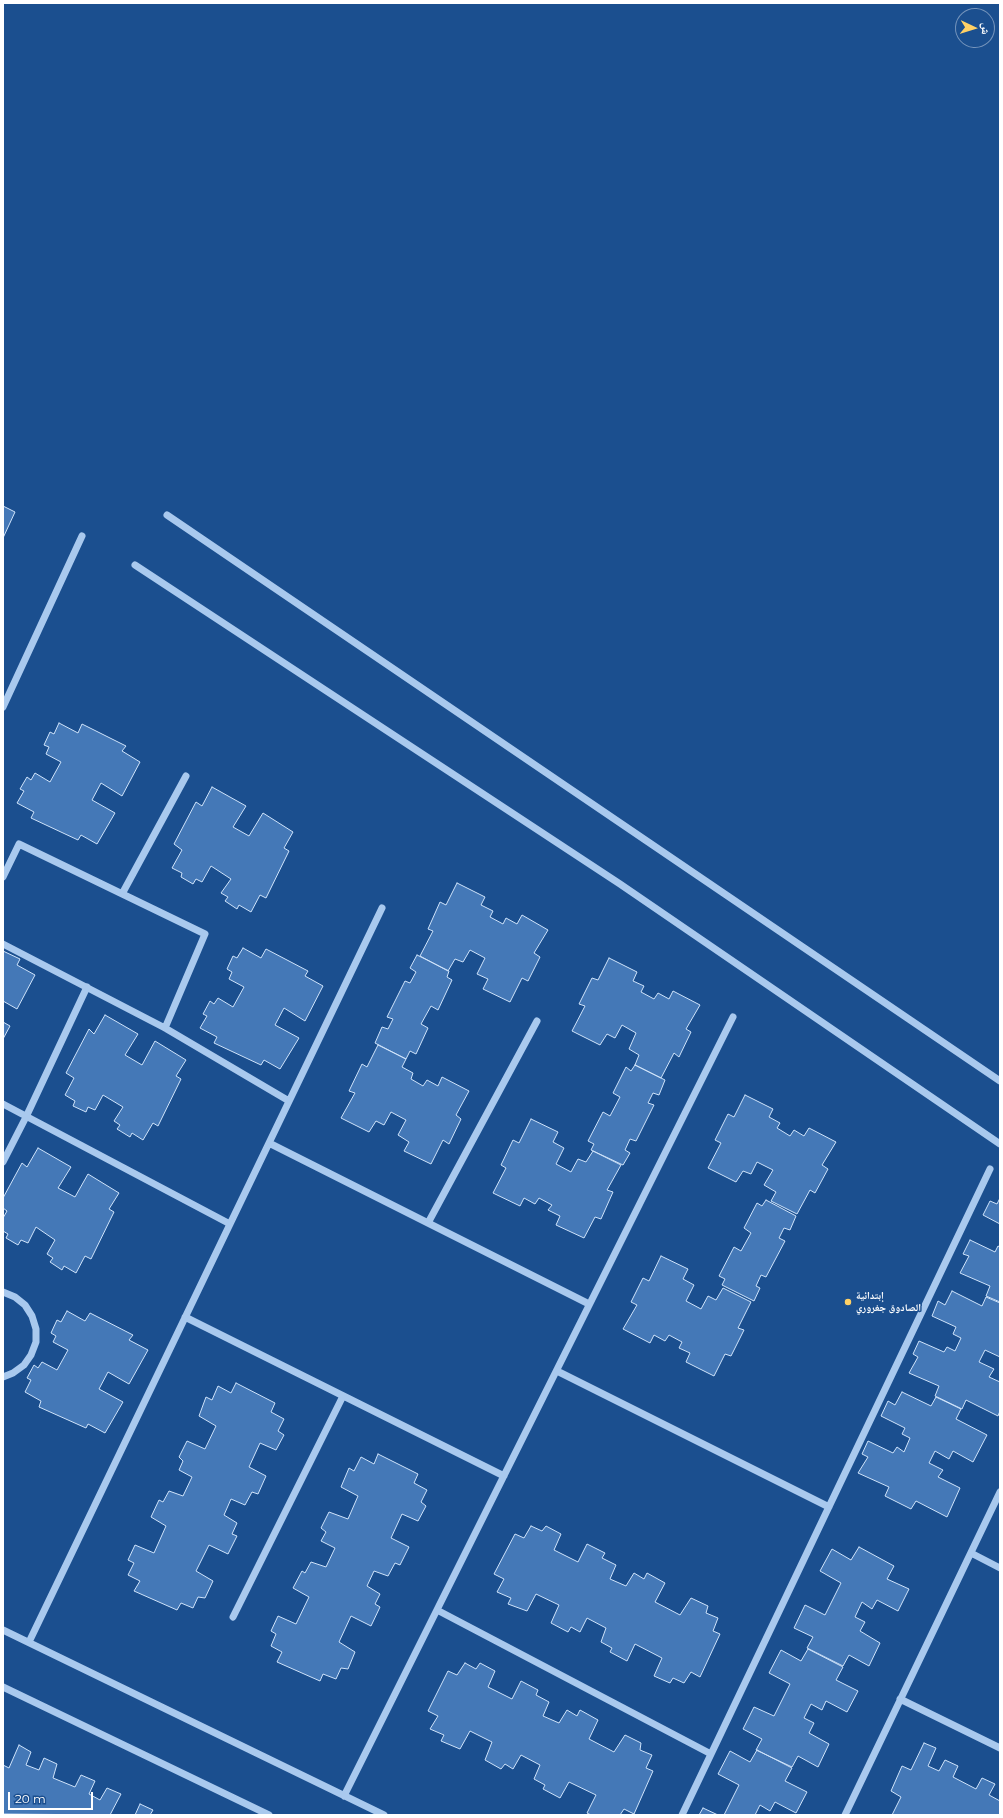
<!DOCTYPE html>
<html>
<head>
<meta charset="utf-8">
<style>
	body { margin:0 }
	#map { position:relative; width:1003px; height:1818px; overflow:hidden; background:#1b4f8f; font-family:Montserrat,"Noto Naskh Arabic",sans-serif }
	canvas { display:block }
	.frame { position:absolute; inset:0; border:4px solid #fff; pointer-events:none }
	.north { position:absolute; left:955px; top:8px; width:40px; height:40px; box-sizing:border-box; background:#1b4f8f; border:1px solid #7695bc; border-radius:50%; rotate:94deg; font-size:11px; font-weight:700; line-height:16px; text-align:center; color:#fff }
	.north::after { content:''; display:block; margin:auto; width:14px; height:18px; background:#ffd166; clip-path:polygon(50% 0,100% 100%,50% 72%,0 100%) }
	.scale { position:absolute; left:8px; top:1792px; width:85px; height:18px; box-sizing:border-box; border:2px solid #fff; border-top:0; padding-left:5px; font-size:12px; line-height:14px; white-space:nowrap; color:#fff; -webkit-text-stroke:3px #1b4f8f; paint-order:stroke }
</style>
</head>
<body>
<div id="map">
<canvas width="1003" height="1818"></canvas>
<div class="frame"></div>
<div class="north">ش</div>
<div class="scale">20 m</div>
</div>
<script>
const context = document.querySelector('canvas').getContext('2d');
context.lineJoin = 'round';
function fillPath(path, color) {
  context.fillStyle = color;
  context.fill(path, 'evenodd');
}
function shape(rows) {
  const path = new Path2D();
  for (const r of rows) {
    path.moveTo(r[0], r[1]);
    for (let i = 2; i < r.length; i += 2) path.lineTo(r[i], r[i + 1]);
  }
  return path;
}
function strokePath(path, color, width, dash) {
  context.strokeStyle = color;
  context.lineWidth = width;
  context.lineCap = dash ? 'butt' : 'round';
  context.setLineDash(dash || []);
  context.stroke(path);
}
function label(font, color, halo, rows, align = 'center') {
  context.font = font + ' Montserrat,"Noto Naskh Arabic",sans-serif';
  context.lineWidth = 3;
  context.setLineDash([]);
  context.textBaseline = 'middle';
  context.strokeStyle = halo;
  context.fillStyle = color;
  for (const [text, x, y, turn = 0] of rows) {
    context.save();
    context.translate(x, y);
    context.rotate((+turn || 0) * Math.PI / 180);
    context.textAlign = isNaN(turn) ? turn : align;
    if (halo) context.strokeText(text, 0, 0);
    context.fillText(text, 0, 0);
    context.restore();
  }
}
const building = shape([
	[3,506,15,512,3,538,3,506],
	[59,723,78,733,82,724,126,746,122,751,140,762,122,796,101,783,92,800,115,813,97,844,81,835,78,840,31,818,34,812,17,803,24,791,20,789,27,777,31,780,35,773,50,782,61,762,46,754,49,747,44,745,50,732,54,734,59,723],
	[212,787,246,806,233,827,249,836,263,813,293,832,284,848,289,851,266,898,260,895,251,912,239,905,237,909,225,901,228,897,221,893,231,879,211,866,202,882,196,879,193,884,181,877,182,873,172,868,182,850,174,844,196,802,202,806,212,787],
	[457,883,485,897,481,905,493,911,490,917,503,924,506,918,517,924,522,915,548,930,534,953,540,957,528,981,522,978,510,1002,483,989,488,979,477,974,485,958,470,950,463,962,455,959,448,971,420,956,433,931,428,929,440,902,446,905,457,883],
	[243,948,261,958,266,949,308,971,305,976,323,986,305,1021,284,1008,275,1025,299,1038,280,1069,264,1060,261,1065,214,1043,217,1037,200,1028,207,1016,203,1014,210,1001,214,1004,218,998,233,1007,244,987,229,979,232,972,227,969,233,956,237,958,243,948],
	[3,951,20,959,17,965,35,975,17,1009,3,1001,3,951],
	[417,955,449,971,447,977,452,980,438,1010,431,1006,421,1024,428,1028,416,1054,410,1051,406,1059,375,1043,382,1027,388,1029,393,1019,387,1017,405,981,410,983,416,972,410,968,417,955],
	[609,958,637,972,633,981,644,986,641,992,654,999,658,993,669,999,673,991,700,1005,686,1029,691,1032,679,1057,674,1053,661,1078,635,1065,639,1055,629,1049,636,1033,622,1025,615,1038,607,1034,600,1045,572,1031,585,1006,579,1004,592,978,598,980,609,958],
	[105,1015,138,1034,125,1055,142,1065,155,1041,186,1060,176,1076,181,1079,158,1126,153,1123,143,1140,132,1133,130,1137,117,1129,120,1125,114,1121,123,1107,103,1095,95,1110,88,1107,86,1112,73,1106,75,1101,65,1095,74,1078,66,1073,89,1029,94,1034,105,1015],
	[3,1022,10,1026,3,1039,3,1022],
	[378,1045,406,1059,402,1067,413,1073,411,1079,423,1086,427,1080,438,1086,442,1077,469,1091,456,1115,461,1119,449,1144,443,1140,431,1164,404,1151,409,1142,398,1135,406,1120,391,1112,384,1125,376,1121,369,1132,341,1118,355,1093,349,1091,362,1064,367,1067,378,1045],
	[635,1065,665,1080,659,1095,653,1093,648,1103,654,1105,636,1141,630,1139,625,1150,630,1153,623,1165,591,1150,594,1144,588,1141,603,1112,610,1116,620,1097,613,1093,626,1067,631,1071,635,1065],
	[745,1095,773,1109,769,1117,780,1123,777,1128,790,1136,794,1130,804,1136,809,1128,836,1142,822,1165,828,1169,815,1193,810,1190,797,1214,771,1201,776,1192,764,1185,773,1170,757,1162,751,1174,743,1171,736,1182,708,1168,721,1143,715,1140,728,1114,734,1117,745,1095],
	[531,1119,558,1132,553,1142,564,1148,556,1164,571,1172,578,1159,586,1162,593,1151,621,1165,607,1190,613,1192,601,1219,595,1217,584,1238,556,1225,560,1216,548,1210,552,1205,539,1198,535,1204,524,1198,520,1206,493,1193,506,1168,501,1165,513,1140,519,1143,531,1119],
	[38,1148,71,1167,58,1188,75,1197,88,1174,119,1193,109,1209,114,1212,91,1259,85,1256,76,1273,64,1266,62,1270,50,1262,53,1258,47,1254,55,1240,36,1227,28,1243,21,1240,18,1245,6,1238,8,1234,3,1231,3,1218,7,1211,3,1208,3,1198,22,1163,27,1167,38,1148],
	[1000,1198,1000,1224,983,1215,990,1201,997,1204,1000,1198],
	[766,1200,796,1216,790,1230,784,1228,779,1238,785,1241,766,1277,761,1275,756,1286,760,1288,754,1301,722,1285,725,1279,719,1276,734,1247,741,1251,751,1233,744,1228,757,1203,762,1206,766,1200],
	[970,1240,995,1252,998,1246,1000,1247,1000,1302,986,1296,990,1286,960,1273,969,1256,963,1254,970,1240],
	[661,1256,688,1269,683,1279,694,1285,686,1301,701,1309,708,1296,716,1300,723,1288,751,1302,738,1328,744,1330,731,1356,725,1354,714,1376,686,1362,690,1353,679,1348,682,1342,669,1335,665,1341,654,1335,650,1343,623,1329,637,1305,631,1302,643,1278,649,1281,661,1256],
	[952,1291,982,1306,986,1297,1000,1303,1000,1357,985,1350,979,1362,994,1369,989,1377,1000,1382,1000,1411,998,1416,966,1400,962,1409,935,1396,939,1386,909,1373,918,1357,913,1354,919,1341,944,1352,947,1347,955,1351,961,1338,953,1334,956,1327,932,1316,938,1301,945,1305,952,1291],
	[67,1311,85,1321,90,1313,133,1335,129,1340,148,1350,129,1384,108,1372,99,1389,123,1402,105,1433,88,1424,86,1428,39,1407,41,1401,25,1392,31,1380,27,1378,34,1365,38,1368,42,1362,57,1370,68,1350,53,1342,56,1336,51,1333,57,1320,61,1322,67,1311],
	[236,1383,275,1403,271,1412,284,1419,278,1431,284,1435,276,1450,260,1443,249,1467,266,1476,258,1494,252,1492,245,1505,231,1499,224,1515,237,1523,232,1534,237,1536,228,1554,209,1545,196,1571,213,1581,205,1598,198,1597,193,1608,181,1603,177,1610,134,1591,140,1581,128,1575,134,1563,128,1560,135,1545,154,1553,166,1526,151,1517,159,1500,163,1502,169,1491,183,1496,192,1477,179,1470,183,1461,179,1457,187,1441,205,1449,216,1426,199,1416,206,1397,212,1400,218,1386,231,1393,236,1383],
	[902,1392,931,1406,936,1397,961,1409,956,1419,987,1435,973,1462,953,1451,949,1459,935,1451,929,1463,943,1470,938,1477,960,1488,947,1517,916,1501,911,1509,885,1496,889,1487,858,1473,868,1457,862,1454,868,1441,893,1453,897,1447,904,1452,910,1438,902,1434,905,1428,881,1416,888,1401,895,1405,902,1392],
	[378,1454,418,1474,414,1483,427,1490,421,1502,426,1506,418,1521,402,1514,391,1538,409,1547,400,1565,395,1563,388,1576,374,1571,367,1586,380,1594,375,1604,380,1607,371,1626,351,1616,339,1642,355,1652,348,1669,341,1668,336,1679,323,1674,320,1681,277,1662,282,1652,271,1646,276,1634,271,1631,278,1616,296,1624,309,1597,293,1588,302,1571,305,1573,311,1562,326,1567,335,1548,321,1541,326,1532,321,1528,329,1512,348,1519,358,1496,341,1487,349,1468,354,1471,361,1457,374,1464,378,1454],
	[531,1526,542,1531,546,1526,561,1534,554,1550,578,1562,587,1544,605,1553,602,1558,616,1565,610,1579,626,1586,634,1573,644,1579,647,1573,665,1583,655,1602,680,1615,691,1598,708,1606,706,1613,718,1618,713,1631,720,1634,700,1677,691,1672,684,1683,673,1678,670,1683,654,1676,662,1658,635,1644,627,1661,610,1652,612,1648,601,1642,606,1628,587,1618,580,1632,571,1627,568,1632,551,1623,559,1605,536,1594,527,1611,508,1604,511,1598,497,1592,504,1579,494,1574,515,1534,524,1538,531,1526],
	[859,1547,894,1566,887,1579,909,1589,898,1611,877,1600,872,1609,862,1602,855,1617,865,1622,860,1631,880,1643,869,1666,849,1655,843,1666,807,1648,813,1637,794,1628,805,1605,825,1615,841,1583,820,1571,832,1549,851,1560,859,1547],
	[808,1649,843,1667,836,1680,858,1691,847,1712,826,1701,822,1710,811,1704,804,1718,814,1723,809,1733,829,1744,818,1767,798,1756,792,1767,756,1750,762,1739,743,1729,754,1707,774,1716,790,1684,769,1673,781,1650,801,1661,808,1649],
	[465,1663,476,1669,480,1663,495,1671,488,1687,512,1699,521,1681,538,1690,536,1695,549,1702,543,1716,559,1723,567,1710,577,1716,580,1710,598,1720,589,1739,614,1752,625,1735,641,1743,640,1750,652,1755,646,1768,653,1771,634,1814,624,1809,620,1815,591,1815,587,1813,596,1795,569,1782,560,1798,543,1789,545,1785,534,1779,540,1765,521,1755,513,1769,505,1764,501,1769,485,1760,492,1742,470,1731,460,1749,441,1741,444,1735,430,1729,438,1716,428,1711,448,1671,457,1675,465,1663],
	[924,1743,936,1748,928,1766,939,1771,945,1760,958,1766,953,1777,976,1789,982,1778,995,1784,989,1795,1000,1801,1000,1815,892,1815,901,1797,891,1791,902,1766,911,1770,924,1743],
	[19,1745,31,1752,26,1765,39,1770,44,1758,57,1764,53,1778,75,1787,81,1775,95,1781,89,1794,100,1800,107,1788,121,1794,110,1815,3,1814,3,1765,9,1768,19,1745],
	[757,1750,792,1768,785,1781,807,1792,796,1813,775,1802,770,1811,760,1805,755,1815,724,1815,739,1785,718,1774,730,1751,750,1762,757,1750],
	[140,1804,153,1810,150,1815,135,1815,140,1804],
	[703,1808,718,1815,699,1815,703,1808]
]);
fillPath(building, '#4478b7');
strokePath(building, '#cfe3fa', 1);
strokePath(shape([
	[167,515,1000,1081],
	[135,565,620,884,1000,1144],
	[3,707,82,536],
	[3,877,19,844,205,934,165,1028],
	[122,894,186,776],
	[3,944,165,1028,289,1101],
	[3,1104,230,1224],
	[269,1143,589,1304],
	[3,1162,26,1117,87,987],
	[428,1223,537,1021],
	[3,1292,15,1297,25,1305,32,1316,36,1329,36,1342,31,1355,24,1365,13,1373,3,1377],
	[185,1317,504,1476],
	[557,1371,829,1507],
	[971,1553,1000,1568],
	[437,1610,711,1754],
	[233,1617,343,1396],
	[3,1630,384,1815],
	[29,1642,382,908],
	[3,1687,269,1815],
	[900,1699,1000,1748],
	[344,1796,733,1017],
	[682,1815,990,1169],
	[845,1815,1000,1492]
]), '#a9c9ee', 7);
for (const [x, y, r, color] of [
	[848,1302,4,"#ffd166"]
]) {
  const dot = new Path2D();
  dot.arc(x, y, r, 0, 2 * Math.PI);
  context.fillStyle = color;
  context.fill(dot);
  strokePath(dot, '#1b4f8f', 1.5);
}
label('bold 10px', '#fff', '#1b4f8f', [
	["إبتدائية",856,1296],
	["الصادوق جغروري",856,1308]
], 'left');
</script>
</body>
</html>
